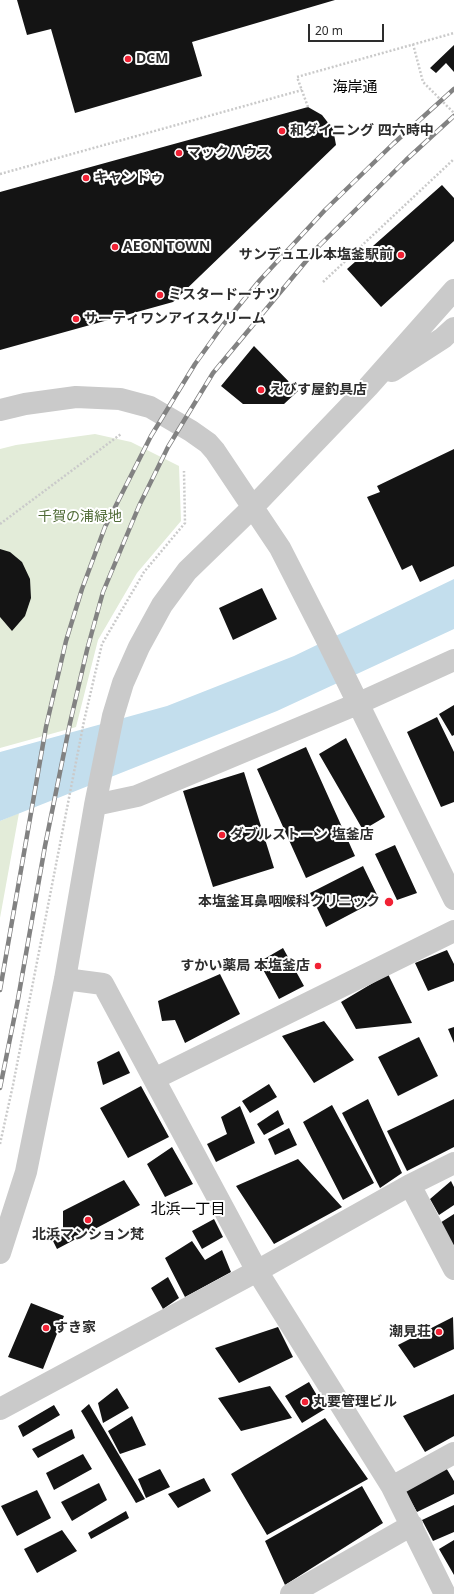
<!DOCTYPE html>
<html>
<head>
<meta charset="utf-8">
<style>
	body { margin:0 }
	#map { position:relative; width:454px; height:1594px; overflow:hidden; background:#fff; font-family:"Noto Sans",sans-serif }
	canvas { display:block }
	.scale { position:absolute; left:308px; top:24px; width:76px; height:18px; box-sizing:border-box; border:2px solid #2d2d2d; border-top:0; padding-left:5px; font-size:12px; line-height:14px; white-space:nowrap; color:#2d2d2d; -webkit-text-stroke:3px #fff; paint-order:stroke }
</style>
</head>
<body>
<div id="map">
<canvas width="454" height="1594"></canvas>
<div class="scale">20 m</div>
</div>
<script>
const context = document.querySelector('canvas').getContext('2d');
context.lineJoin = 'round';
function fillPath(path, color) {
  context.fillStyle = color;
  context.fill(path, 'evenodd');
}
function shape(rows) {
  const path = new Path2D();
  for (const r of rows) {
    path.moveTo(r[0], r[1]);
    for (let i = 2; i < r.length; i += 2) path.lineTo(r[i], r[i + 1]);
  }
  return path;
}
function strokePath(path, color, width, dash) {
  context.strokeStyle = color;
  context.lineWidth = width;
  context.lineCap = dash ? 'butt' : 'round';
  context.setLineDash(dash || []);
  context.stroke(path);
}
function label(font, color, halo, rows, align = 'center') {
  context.font = font + ' "Noto Sans","Noto Sans JP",sans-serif';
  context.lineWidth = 4;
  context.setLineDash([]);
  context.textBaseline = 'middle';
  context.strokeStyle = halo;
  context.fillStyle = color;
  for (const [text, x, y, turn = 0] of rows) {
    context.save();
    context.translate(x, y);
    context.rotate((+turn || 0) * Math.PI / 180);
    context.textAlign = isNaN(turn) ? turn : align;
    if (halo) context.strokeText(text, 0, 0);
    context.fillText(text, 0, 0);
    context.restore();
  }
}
fillPath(shape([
	[95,434,131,442,179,466,181,521,137,573,98,640,76,727,0,748,0,449,16,445],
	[19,813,0,918,0,821]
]), '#e3ecd9');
fillPath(shape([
	[454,579,454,629,277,711,0,821,0,752,167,706,294,656]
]), '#c3deed');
fillPath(shape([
	[17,0,335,0,192,42,202,76,75,113,51,29,27,35],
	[454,45,454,72,446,63,436,73,430,68],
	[308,107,322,115,333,129,336,145,173,302,0,350,0,192],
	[442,185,454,198,454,241,381,307,347,269],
	[254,346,298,391,284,404,243,404,221,386],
	[454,449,454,566,420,582,412,565,402,570,367,497,380,492,377,486],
	[0,549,10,552,22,562,30,579,31,598,25,616,12,631,0,617],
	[262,588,277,619,233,640,219,608],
	[454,705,454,735,452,736,439,714],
	[437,717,454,752,454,802,441,807,407,732],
	[346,738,385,817,363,830,319,754],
	[306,747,355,856,306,878,257,769],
	[244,772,274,868,213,887,183,791],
	[395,845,417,893,397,900,375,854],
	[363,866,379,899,326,927,310,893],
	[283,948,304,986,279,999,259,962],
	[447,950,454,964,454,981,428,991,415,963],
	[220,974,240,1014,185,1043,175,1020,162,1021,158,1001],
	[388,974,412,1023,356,1029,341,1002],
	[324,1021,354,1060,314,1083,282,1036],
	[454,1027,454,1043,448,1029],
	[419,1037,438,1076,398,1096,378,1057],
	[119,1051,130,1073,103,1085,97,1062],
	[269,1084,277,1097,250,1113,242,1101],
	[141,1086,169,1137,128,1158,100,1108],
	[368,1099,402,1173,380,1188,342,1113],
	[454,1099,454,1147,407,1171,387,1131],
	[332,1105,374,1183,343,1200,303,1122],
	[240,1106,255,1143,216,1162,207,1144,227,1134,221,1117],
	[278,1110,284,1124,264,1135,257,1124],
	[289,1128,297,1145,275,1155,268,1139],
	[172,1147,193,1184,165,1197,147,1164],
	[298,1159,342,1207,274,1244,236,1186],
	[124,1180,140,1205,57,1249,50,1235,63,1228,63,1211],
	[451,1181,454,1187,454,1205,439,1215,430,1199],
	[454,1214,454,1269,432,1228],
	[214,1219,223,1237,202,1249,192,1231],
	[192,1241,205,1260,222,1250,231,1272,185,1297,165,1258],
	[168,1277,179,1298,163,1309,151,1288],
	[31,1303,64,1316,43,1369,8,1357],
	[453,1317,454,1349,414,1368,398,1345],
	[278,1327,293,1357,239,1383,215,1348],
	[309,1382,325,1409,302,1423,285,1396],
	[270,1386,292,1418,241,1431,218,1398],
	[117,1388,129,1408,103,1423,98,1403],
	[454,1394,454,1436,425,1452,403,1416],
	[89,1404,145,1499,136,1503,81,1411],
	[54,1405,60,1415,23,1437,18,1426],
	[132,1416,146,1445,120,1454,108,1431],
	[325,1418,368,1479,267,1535,231,1474],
	[72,1429,75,1438,38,1458,32,1449],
	[83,1454,92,1469,54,1490,46,1473],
	[445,1466,454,1481,454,1494,417,1512,404,1489],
	[160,1469,170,1487,146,1498,138,1479],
	[204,1478,211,1491,178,1508,168,1494],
	[99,1483,107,1500,72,1521,61,1502],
	[362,1486,383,1523,285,1585,265,1541],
	[37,1490,51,1518,17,1536,1,1506],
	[454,1505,454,1532,433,1541,422,1520],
	[126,1511,129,1518,91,1539,88,1533],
	[62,1530,77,1551,37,1573,24,1549],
	[454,1540,454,1575,439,1549]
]), '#141414');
strokePath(shape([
	[413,44,423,82,454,113],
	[308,107,297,77,454,33],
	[0,174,302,90],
	[323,282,454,159],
	[0,524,121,434],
	[0,1144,13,1085,84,721,102,644,144,572,185,523,184,471]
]), '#cacaca', 2.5, [2, 2]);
strokePath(shape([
	[392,371,443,338,454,328],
	[0,410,25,404,76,397,120,399,150,407,191,431,208,443,215,451,280,548,325,636,454,899],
	[95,805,137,796,357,704,454,660],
	[65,979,103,984,257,1271,392,1487,445,1594],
	[154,1079,454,931],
	[410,1185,454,1269],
	[0,1253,26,1172,65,979,95,805,113,716,123,683,139,647,162,605,187,571,253,507,368,387,454,290],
	[0,1409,257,1271,410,1185,454,1163],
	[392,1487,454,1453],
	[291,1594,412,1525]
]), '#cacaca', 22);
const rail = shape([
	[0,990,46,727,66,641,82,589,105,527,151,436,195,364,223,325,260,280,325,210,393,144,454,89],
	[0,1088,18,999,45,846,70,723,87,650,103,592,139,506,168,447,213,373,317,248,406,160,454,116]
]);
strokePath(rail, '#828282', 4.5);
strokePath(rail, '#fff', 3, [9]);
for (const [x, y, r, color] of [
	[128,59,4,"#f12134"],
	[282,131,4,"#f12134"],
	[179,153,4,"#f12134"],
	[86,178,4,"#f12134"],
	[115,247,4,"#f12134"],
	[401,255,4,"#f12134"],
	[160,295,4,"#f12134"],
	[76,319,4,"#f12134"],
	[261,390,4,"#f12134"],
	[222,835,4,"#f12134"],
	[389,902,5,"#f12134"],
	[318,966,4,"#f12134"],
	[88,1220,4,"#f12134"],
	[46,1328,4,"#f12134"],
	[439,1332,4,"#f12134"],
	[305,1402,4,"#f12134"]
]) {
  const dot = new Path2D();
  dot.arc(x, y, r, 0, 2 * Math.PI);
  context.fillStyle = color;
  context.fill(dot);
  strokePath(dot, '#fff', 1.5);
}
label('bold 14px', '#2d2d2d', '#fff', [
	["DCM",136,59],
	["和ダイニング 四六時中",290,131],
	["マックハウス",187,153],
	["キャンドゥ",94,178],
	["AEON TOWN",123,247],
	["サンデュエル本塩釜駅前",393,255,"right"],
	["ミスタードーナツ",168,295],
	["サーティワンアイスクリーム",84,319],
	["えびす屋釣具店",269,390],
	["ダブルストーン 塩釜店",230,835],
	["本塩釜耳鼻咽喉科クリニック",380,902,"right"],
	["すかい薬局 本塩釜店",310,966,"right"],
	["北浜マンション梵",88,1235,"center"],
	["すき家",54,1328],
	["潮見荘",431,1332,"right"],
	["丸要管理ビル",313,1402]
], 'left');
label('14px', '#506b37', '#fff', [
	["千賀の浦緑地",80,517]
]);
label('15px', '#000', '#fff', [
	["海岸通",355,88],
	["北浜一丁目",188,1210]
]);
</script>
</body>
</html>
